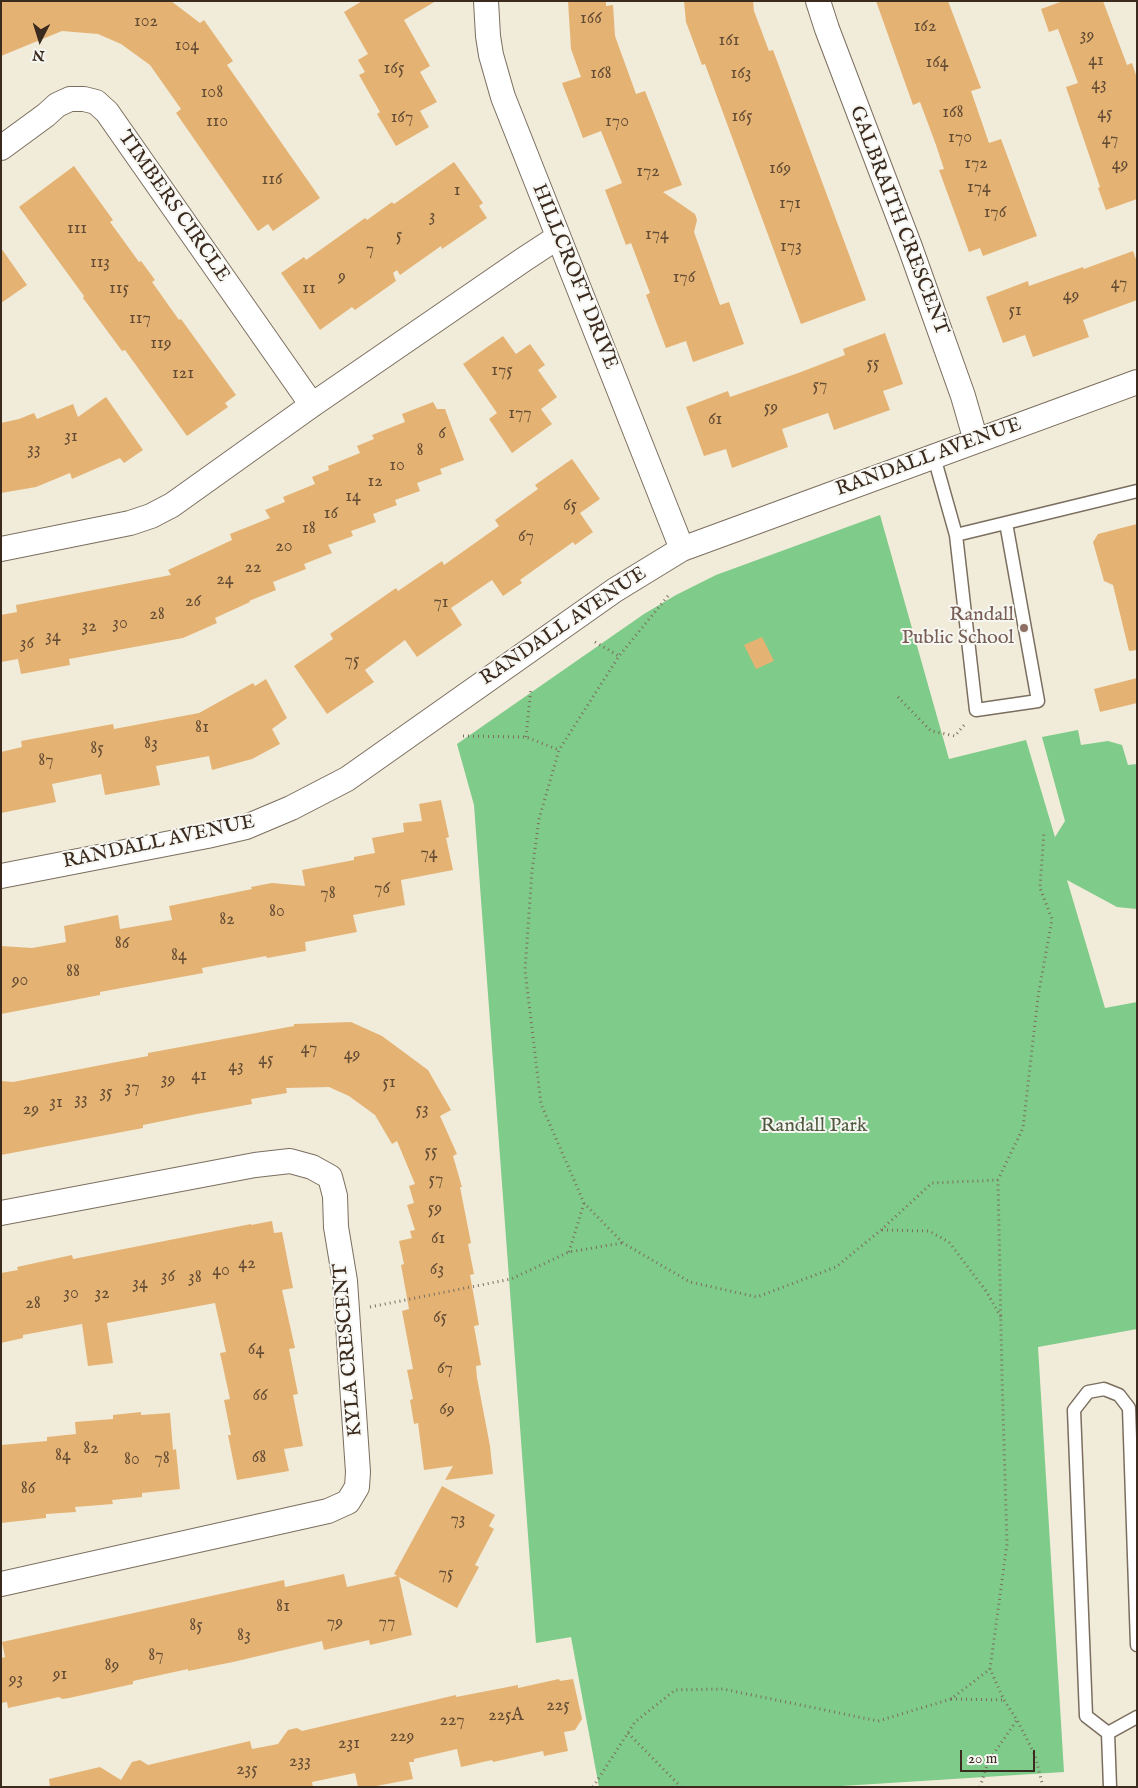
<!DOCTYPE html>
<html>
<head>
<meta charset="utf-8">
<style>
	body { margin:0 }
	#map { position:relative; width:1138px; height:1788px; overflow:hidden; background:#f1ebd9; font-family:"IM FELL English",serif }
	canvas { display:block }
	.frame { position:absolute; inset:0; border:2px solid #3b2a1e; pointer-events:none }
	.north { position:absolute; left:15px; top:15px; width:50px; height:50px; -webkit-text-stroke:4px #f6f6f2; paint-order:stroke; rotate:185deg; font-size:14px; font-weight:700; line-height:20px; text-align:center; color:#3b2a1e }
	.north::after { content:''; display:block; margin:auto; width:18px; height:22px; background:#3b2a1e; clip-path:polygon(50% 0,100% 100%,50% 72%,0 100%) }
	.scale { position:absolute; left:960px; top:1750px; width:75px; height:22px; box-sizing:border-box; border:2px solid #3b2a1e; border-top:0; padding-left:6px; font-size:15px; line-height:18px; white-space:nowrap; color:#3b2a1e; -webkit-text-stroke:4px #f6f6f2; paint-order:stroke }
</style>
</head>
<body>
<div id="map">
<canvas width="1138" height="1788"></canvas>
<div class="frame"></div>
<div class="north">N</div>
<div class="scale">20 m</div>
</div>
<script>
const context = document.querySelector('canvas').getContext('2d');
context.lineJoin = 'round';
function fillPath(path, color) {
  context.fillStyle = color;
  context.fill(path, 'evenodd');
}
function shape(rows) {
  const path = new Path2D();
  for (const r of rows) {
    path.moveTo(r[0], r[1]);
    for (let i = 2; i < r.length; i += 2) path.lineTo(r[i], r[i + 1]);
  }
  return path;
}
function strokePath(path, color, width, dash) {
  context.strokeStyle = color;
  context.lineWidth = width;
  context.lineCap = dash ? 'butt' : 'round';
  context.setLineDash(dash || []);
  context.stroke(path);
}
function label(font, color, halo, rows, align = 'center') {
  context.font = font + ' "IM FELL English",serif';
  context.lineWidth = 4;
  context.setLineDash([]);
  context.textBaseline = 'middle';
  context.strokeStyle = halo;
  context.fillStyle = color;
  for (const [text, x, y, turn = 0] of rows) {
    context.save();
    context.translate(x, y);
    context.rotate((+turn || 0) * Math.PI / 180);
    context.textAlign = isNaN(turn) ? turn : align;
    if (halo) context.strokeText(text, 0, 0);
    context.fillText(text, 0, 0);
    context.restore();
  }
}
fillPath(shape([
	[880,515,949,759,1026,740,1055,837,1065,821,1042,737,1078,730,1081,745,1108,741,1122,745,1128,765,1137,764,1137,909,1117,907,1067,880,1105,1008,1137,1002,1137,1329,1038,1347,1064,1772,826,1787,599,1787,571,1637,536,1643,474,805,457,744,644,614,676,595,716,575]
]), '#7fcb89');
fillPath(shape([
	[1,1,171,1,200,23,204,20,233,61,227,65,320,198,273,231,268,224,258,231,176,113,181,109,150,65,121,44,98,34,62,31,1,56],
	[362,1,436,1,404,20,430,66,420,72,437,102,420,111,429,127,396,146,377,114,380,112,359,75,365,72,358,60,368,54,344,12],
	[568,1,606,1,606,6,613,5,615,36,636,94,645,91,682,185,663,192,695,214,697,220,694,232,720,305,729,302,744,344,693,362,686,341,666,348,646,295,650,293,631,243,626,245,605,190,622,183,601,131,583,138,562,83,581,77,571,49],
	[684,1,753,1,754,11,769,51,773,50,866,300,801,324,705,64,702,65,686,22],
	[876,1,948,1,981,88,971,91,989,143,1001,139,1037,236,983,256,980,248,969,252,939,170,944,169,936,145,920,102,913,105],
	[1063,1,1103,1,1127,65,1132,63,1137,78,1137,199,1106,210,1098,188,1100,187,1066,87,1078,83,1058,29,1049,32,1041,9],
	[454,162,483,203,479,206,487,218,442,249,441,246,400,275,397,270,393,273,396,281,355,310,352,307,320,330,281,273,304,257,306,260,365,218,367,220,392,202,394,204],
	[74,166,113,220,110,222,139,262,141,261,155,280,152,282,179,320,181,319,236,395,225,403,228,407,187,436,125,350,122,351,83,298,84,296,19,207],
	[1,248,27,285,1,303],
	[1133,251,1137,262,1137,300,1083,320,1089,337,1033,357,1025,335,1003,343,986,297,1028,281,1029,286,1083,267,1084,269],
	[885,333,903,384,883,391,890,410,834,430,828,413,782,429,788,447,732,468,726,449,704,456,686,407,728,391,730,397,801,372,845,355,843,349],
	[503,336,516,354,530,344,545,365,538,370,557,397,541,409,552,424,512,453,489,419,497,413,463,364],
	[106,397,143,450,124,463,120,458,72,479,70,473,36,487,1,493,1,423,19,419,34,413,37,419,73,404,78,417],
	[433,402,437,409,445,409,464,460,440,469,442,474,417,483,420,491,395,500,397,505,373,514,376,522,351,531,353,536,328,545,332,553,304,564,306,569,273,582,276,590,249,601,250,602,215,618,217,623,183,638,69,659,70,665,21,674,18,659,1,662,1,615,17,612,16,605,171,575,168,570,232,540,230,534,270,518,265,510,285,502,283,497,315,484,312,477,329,470,328,466,360,453,357,446,374,439,372,435,405,422,402,414],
	[572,459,600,499,580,513,593,532,575,545,573,542,520,580,522,583,503,596,492,580,451,608,462,625,417,657,405,640,365,670,374,682,327,714,294,666,333,639,330,634,396,588,398,591,442,561,444,565,499,526,495,520,538,489,535,485],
	[1137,524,1137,650,1129,651,1113,585,1104,581,1093,542,1098,534],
	[762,637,774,661,756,669,744,645],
	[1137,678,1137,703,1100,712,1094,689],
	[266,679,287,718,272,729,280,744,252,759,212,770,209,756,156,766,160,785,105,795,101,774,52,784,56,802,1,813,1,752,22,747,21,741,113,724,114,729,199,713,253,683,255,686],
	[441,800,449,837,446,838,453,870,401,880,405,905,353,915,357,932,305,942,306,951,267,958,266,956,202,968,203,973,100,992,100,995,1,1014,1,946,32,948,66,942,64,926,118,915,120,929,172,920,169,906,252,889,251,887,272,883,305,886,302,870,354,860,354,857,375,853,372,838,404,832,403,823,422,821,419,804],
	[351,1022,382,1036,428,1070,451,1110,440,1116,457,1154,453,1156,462,1187,460,1187,471,1243,468,1244,474,1274,470,1275,479,1325,474,1326,481,1365,476,1366,477,1378,490,1446,493,1474,445,1480,453,1466,424,1470,418,1423,414,1424,410,1400,413,1399,407,1370,413,1369,402,1311,409,1309,401,1265,404,1264,399,1241,412,1238,410,1231,415,1230,407,1205,414,1203,409,1186,415,1184,397,1141,392,1144,375,1115,349,1096,329,1087,286,1088,287,1093,251,1099,252,1104,197,1114,143,1125,143,1128,1,1155,1,1081,13,1082,148,1056,148,1053,294,1026,294,1024],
	[272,1221,274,1233,282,1232,293,1288,282,1290,295,1348,289,1349,298,1394,293,1395,303,1446,284,1449,289,1471,237,1480,228,1435,231,1435,224,1400,230,1399,220,1353,226,1352,215,1303,107,1323,113,1363,88,1366,82,1324,23,1335,23,1338,1,1343,1,1273,18,1270,17,1267,72,1255,73,1259,251,1224,251,1225],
	[141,1412,141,1415,170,1413,173,1450,176,1449,180,1489,142,1493,142,1497,112,1500,113,1504,75,1507,76,1512,46,1514,46,1518,1,1523,1,1445,47,1441,47,1437,76,1434,75,1422,113,1419,113,1415],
	[442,1486,495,1515,489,1526,494,1529,475,1565,479,1567,457,1608,399,1577,412,1635,370,1645,369,1640,324,1650,322,1641,233,1662,188,1671,188,1669,133,1681,133,1684,69,1698,62,1699,59,1697,8,1708,7,1702,1,1703,1,1658,5,1657,2,1642,284,1580,285,1587,344,1574,347,1587,397,1576,394,1574],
	[559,1679,560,1681,573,1679,582,1719,575,1730,564,1732,568,1751,544,1756,543,1751,493,1762,492,1760,461,1767,457,1749,414,1759,414,1762,409,1762,413,1779,371,1787,358,1787,355,1773,312,1782,313,1787,50,1787,49,1779,100,1767,121,1780,132,1762,140,1760,148,1765,250,1741,252,1749,278,1744,288,1730,297,1728,302,1731,456,1695,456,1697,518,1685,518,1688]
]), '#e4b374');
const service = shape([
	[934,457,956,535,1137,491],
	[956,535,976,710,1038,701,1006,523],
	[1108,1733,1137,1717],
	[1110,1787,1108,1733,1086,1716,1074,1410,1088,1392,1104,1389,1119,1395,1129,1408,1137,1645]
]);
const minor = shape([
	[486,1,488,36,491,55,503,97,682,549],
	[818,1,827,29,910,247,963,396,976,441],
	[1,148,46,115,57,105,70,99,84,99,96,102,107,112,312,405],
	[1,549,130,523,151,516,172,505,312,405,523,260,558,237],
	[1,876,207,836,246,827,291,808,347,779,615,590,682,549,1137,382],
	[1,1213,255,1165,290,1161,312,1167,330,1177,335,1196,336,1227,345,1281,358,1472,357,1487,348,1502,328,1511,1,1584]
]);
strokePath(service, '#7b6e5f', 15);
strokePath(minor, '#7b6e5f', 26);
strokePath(shape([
	[668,596,619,656,559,750,539,819,532,871,525,970,541,1104,584,1203,623,1243,690,1282,757,1297,836,1267,881,1230,932,1183,998,1180],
	[595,642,619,656],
	[898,697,931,731,955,736,965,724],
	[463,736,526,737,559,750],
	[526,737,531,688],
	[882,1230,929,1231,949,1242,986,1291,1001,1317],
	[569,1252,584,1203],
	[370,1307,511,1279,569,1252,622,1243],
	[951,1699,1004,1700],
	[628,1733,681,1787],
	[593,1787,635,1722,675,1690,723,1689,878,1721,951,1699,990,1669],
	[980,1787,988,1762,1017,1720],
	[1043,1787,1035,1755,1017,1720,1004,1700,990,1669,1007,1544,1002,1377,998,1180,1023,1128,1038,997,1052,919,1040,888,1044,831]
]), '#7b6e5f', 3, [1, 4]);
strokePath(service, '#fff', 12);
strokePath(minor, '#fff', 24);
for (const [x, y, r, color] of [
	[1024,628,5,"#8d6e63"]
]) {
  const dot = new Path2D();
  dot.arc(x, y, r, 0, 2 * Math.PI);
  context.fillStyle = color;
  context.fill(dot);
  strokePath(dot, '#f6f6f2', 2);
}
label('18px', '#654c34', null, [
	["166",591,19],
	["102",146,22],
	["162",925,27],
	["39",1087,36],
	["161",729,41],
	["104",187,46],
	["41",1096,61],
	["164",937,63],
	["165",394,69],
	["168",601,74],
	["163",741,74],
	["43",1099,85],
	["108",212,93],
	["168",953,113],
	["45",1105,114],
	["165",742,117],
	["167",402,118],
	["110",217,122],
	["170",617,122],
	["170",960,138],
	["47",1110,140],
	["172",976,164],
	["49",1120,165],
	["169",780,169],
	["172",648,172],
	["116",272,180],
	["174",979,188],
	["1",457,191],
	["171",790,204],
	["176",995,213],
	["3",432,217],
	["111",77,229],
	["174",657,235],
	["5",399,236],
	["173",791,247],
	["7",370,250],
	["113",100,263],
	["9",342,277],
	["176",684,278],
	["47",1119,284],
	["115",119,289],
	["11",309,289],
	["49",1071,296],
	["51",1015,311],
	["117",140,319],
	["119",161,344],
	["55",873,364],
	["175",502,371],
	["121",183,374],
	["57",820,386],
	["59",771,408],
	["177",520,414],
	["61",715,420],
	["6",442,434],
	["31",71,437],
	["33",34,450],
	["8",420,451],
	["10",397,466],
	["12",375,482],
	["14",353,497],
	["65",570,506],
	["16",331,514],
	["18",309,529],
	["67",526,537],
	["20",284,547],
	["22",253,568],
	["24",225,580],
	["26",193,602],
	["71",441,603],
	["28",157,615],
	["30",120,624],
	["32",89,627],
	["34",53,637],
	["36",27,644],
	["75",352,661],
	["81",202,728],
	["83",151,744],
	["85",97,749],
	["87",46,761],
	["74",429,854],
	["76",382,889],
	["78",328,894],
	["80",277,912],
	["82",227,920],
	["86",122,944],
	["84",179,956],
	["88",73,972],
	["90",20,981],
	["47",309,1049],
	["49",352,1055],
	["45",266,1060],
	["43",236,1067],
	["41",199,1076],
	["39",168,1080],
	["51",389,1083],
	["37",132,1088],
	["35",106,1093],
	["33",81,1100],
	["31",56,1103],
	["29",31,1110],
	["53",422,1110],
	["55",431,1152],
	["57",436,1180],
	["59",435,1209],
	["61",438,1239],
	["42",247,1264],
	["63",437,1270],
	["40",221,1271],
	["36",168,1277],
	["38",195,1278],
	["34",140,1284],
	["30",71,1294],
	["32",102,1294],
	["28",33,1304],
	["65",440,1318],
	["64",256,1350],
	["67",445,1369],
	["66",260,1396],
	["69",447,1410],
	["82",91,1449],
	["84",63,1456],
	["68",259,1458],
	["78",162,1459],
	["80",132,1460],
	["86",28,1489],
	["73",458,1520],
	["75",446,1574],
	["81",283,1607],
	["79",335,1623],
	["77",387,1623],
	["85",196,1626],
	["83",244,1636],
	["87",156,1656],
	["89",112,1666],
	["91",60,1675],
	["93",16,1680],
	["225",558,1706],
	["225A",506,1716],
	["227",452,1721],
	["229",402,1737],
	["231",349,1744],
	["233",300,1762],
	["235",247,1770]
]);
label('20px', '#3b2a1e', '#f6f6f2', [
	["TIMBERS CIRCLE",173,207,55],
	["GALBRAITH CRESCENT",898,221,69],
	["HILLCROFT DRIVE",574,277,68],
	["RANDALL AVENUE",929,458,-20],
	["RANDALL AVENUE",564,627,-34],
	["RANDALL AVENUE",159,843,-12],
	["KYLA CRESCENT",349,1350,-95]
]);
label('20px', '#785e54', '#f6f6f2', [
	["Randall",1014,616],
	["Public School",1014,639]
], 'right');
label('20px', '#4f5a3e', '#f6f6f2', [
	["Randall Park",814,1127]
]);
</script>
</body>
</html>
